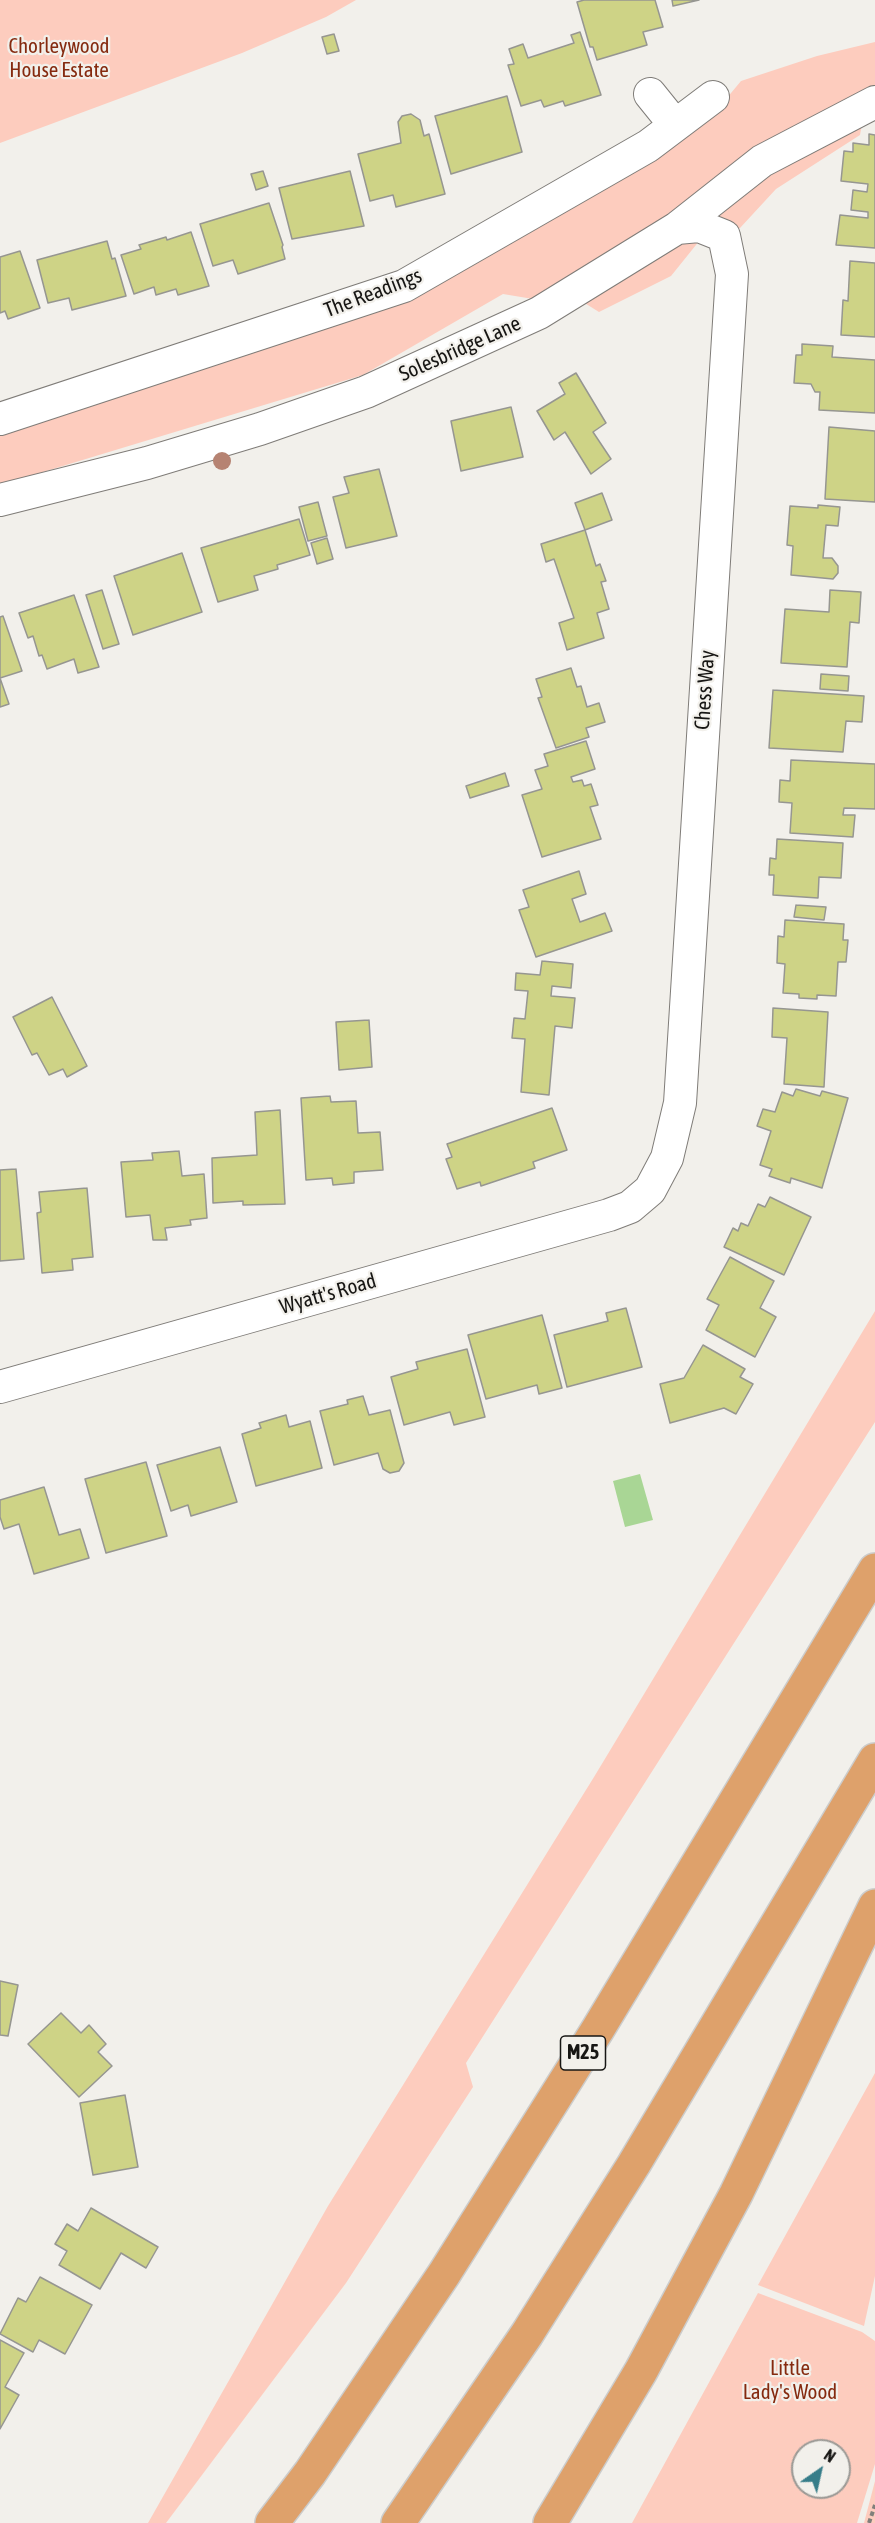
<!DOCTYPE html>
<html>
<head>
<meta charset="utf-8">
<style>
	body { margin:0 }
	#map { position:relative; width:875px; height:2523px; overflow:hidden; background:#f2f0eb; font-family:"Asap Condensed",sans-serif }
	canvas { display:block }
	.north { position:absolute; left:791px; top:2439px; width:60px; height:60px; box-sizing:border-box; background:#f2f0eb; border:2px solid #9a9995; border-radius:50%; rotate:34deg; font-size:16px; font-weight:700; line-height:24px; text-align:center; color:#171614 }
	.north::after { content:''; display:block; margin:auto; width:21px; height:27px; background:#377d89; clip-path:polygon(50% 0,100% 100%,50% 72%,0 100%) }
</style>
</head>
<body>
<div id="map">
<canvas width="875" height="2523"></canvas>
<div class="north">N</div>
</div>
<script>
const context = document.querySelector('canvas').getContext('2d');
context.lineJoin = 'round';
function fillPath(path, color) {
  context.fillStyle = color;
  context.fill(path, 'evenodd');
}
function shape(rows) {
  const path = new Path2D();
  for (const r of rows) {
    path.moveTo(r[0], r[1]);
    for (let i = 2; i < r.length; i += 2) path.lineTo(r[i], r[i + 1]);
  }
  return path;
}
function strokePath(path, color, width, dash) {
  context.strokeStyle = color;
  context.lineWidth = width;
  context.lineCap = dash ? 'butt' : 'round';
  context.setLineDash(dash || []);
  context.stroke(path);
}
function label(font, color, halo, rows, align = 'center') {
  context.font = font + ' "Asap Condensed",sans-serif';
  context.lineWidth = 4.5;
  context.setLineDash([]);
  context.textBaseline = 'middle';
  context.strokeStyle = halo;
  context.fillStyle = color;
  for (const [text, x, y, turn = 0] of rows) {
    context.save();
    context.translate(x, y);
    context.rotate((+turn || 0) * Math.PI / 180);
    context.textAlign = isNaN(turn) ? turn : align;
    if (halo) context.strokeText(text, 0, 0);
    context.fillText(text, 0, 0);
    context.restore();
  }
}
fillPath(shape([
	[0,0,356,0,326,17,242,53,0,143],
	[875,42,875,91,867,95,860,135,776,189,740,228,700,240,671,276,599,312,575,297,533,299,503,294,363,375,0,485,0,427,347,313,716,111,741,81,817,56],
	[875,1311,875,1422,466,2063,473,2087,346,2283,166,2523,148,2523,328,2206,594,1777],
	[875,2073,875,2276,864,2326,758,2285],
	[758,2293,862,2332,875,2341,875,2464,857,2523,632,2523],
	[803,2451,839,2451,839,2487,803,2487],
	[875,2481,875,2523,864,2523]
]), '#fdccbe');
fillPath(shape([
	[640,1474,653,1520,625,1527,613,1481]
]), '#a9d695');
const building = shape([
	[584,0,655,0,663,27,643,32,647,45,597,60,593,47,590,47,577,2,584,0],
	[672,0,699,0,673,6,672,0],
	[580,32,601,95,565,106,563,101,544,107,541,100,521,106,508,65,514,64,509,49,523,44,528,58,574,43,571,35,580,32],
	[334,34,339,51,327,54,322,37,334,34],
	[507,96,522,152,451,174,435,116,507,96],
	[411,114,420,120,424,136,429,134,445,194,396,207,393,195,370,201,358,154,401,143,398,122,402,116,411,114],
	[869,134,875,135,875,248,836,245,840,215,868,218,868,212,851,210,853,190,867,192,868,184,841,181,844,151,853,152,853,143,869,145,869,134],
	[263,171,268,186,256,190,251,174,263,171],
	[350,171,364,226,292,239,279,188,350,171],
	[269,203,283,245,282,247,285,259,238,274,233,260,213,266,200,224,269,203],
	[191,232,209,286,178,295,176,289,156,295,154,287,134,294,121,255,141,249,139,245,166,237,167,240,191,232],
	[107,241,112,259,115,258,126,296,72,310,69,298,48,303,37,260,107,241],
	[20,251,40,308,8,319,5,311,0,313,0,257,20,251],
	[850,261,875,263,875,337,841,335,843,300,848,301,850,261],
	[802,344,833,346,832,357,875,360,875,413,819,410,820,392,815,392,811,384,794,383,796,355,802,355,802,344],
	[576,373,606,423,593,432,611,459,591,474,565,432,554,440,537,411,565,394,559,383,576,373],
	[511,407,523,457,461,471,451,421,511,407],
	[829,427,875,431,875,502,825,499,829,427],
	[379,469,397,536,346,548,333,497,349,493,344,477,379,469],
	[602,493,612,520,585,530,575,503,602,493],
	[318,502,327,536,308,541,299,507,318,502],
	[818,505,840,507,838,526,826,525,823,558,832,558,838,566,838,573,833,579,791,575,793,546,787,545,790,506,818,508,818,505],
	[299,519,310,555,277,565,278,569,254,576,258,590,218,602,201,548,299,519],
	[585,530,596,566,600,564,606,581,601,582,609,609,597,613,604,638,567,650,559,623,574,618,554,559,546,562,541,544,585,530],
	[327,538,333,559,317,564,311,543,327,538],
	[182,553,202,612,133,635,114,576,182,553],
	[102,590,119,644,103,649,86,595,102,590],
	[830,590,861,592,859,623,850,622,847,667,781,663,785,609,829,612,830,590],
	[74,595,99,667,78,673,74,659,47,669,42,655,39,656,33,636,28,638,19,613,74,595],
	[3,616,22,671,0,678,0,617,3,616],
	[571,668,577,687,581,686,587,707,599,703,605,722,586,728,589,737,556,748,538,698,542,697,536,679,571,668],
	[821,674,849,676,848,691,820,689,821,674],
	[0,678,9,704,0,707,0,678],
	[773,690,864,696,862,722,846,721,843,752,769,748,773,690],
	[586,741,595,769,571,777,573,782,582,780,584,786,591,784,598,805,590,807,601,839,542,857,522,795,542,789,535,770,548,766,544,754,586,741],
	[791,760,875,764,875,809,844,808,843,815,855,815,853,837,790,833,792,803,779,802,780,780,790,781,791,760],
	[505,773,509,786,470,798,466,786,505,773],
	[777,839,843,843,841,878,819,877,818,898,773,895,774,875,769,875,770,858,776,859,777,839],
	[579,871,586,894,572,899,580,922,605,913,612,931,536,957,519,910,529,907,523,890,579,871],
	[796,905,826,907,824,920,794,917,796,905],
	[785,920,844,924,843,940,848,940,846,962,838,962,836,996,817,995,817,999,799,998,799,994,783,993,785,964,777,963,778,936,784,937,785,920],
	[542,961,573,964,571,988,552,986,551,996,575,998,572,1028,555,1026,549,1095,521,1092,525,1039,512,1038,514,1018,525,1019,528,991,515,990,516,973,540,975,542,961],
	[52,997,87,1066,67,1077,63,1069,49,1075,37,1053,32,1055,13,1017,52,997],
	[773,1008,828,1012,824,1087,784,1084,787,1038,772,1037,773,1008],
	[369,1020,372,1067,339,1070,336,1022,369,1020],
	[796,1089,820,1096,822,1091,848,1098,822,1188,791,1178,790,1183,769,1176,772,1169,760,1165,771,1131,757,1126,763,1109,775,1112,782,1092,793,1096,796,1089],
	[330,1096,331,1102,356,1101,358,1133,380,1132,383,1170,354,1172,354,1183,333,1185,332,1178,306,1180,301,1098,330,1096],
	[552,1108,567,1150,533,1162,535,1168,481,1186,480,1182,457,1189,446,1159,452,1157,447,1144,552,1108],
	[280,1110,285,1204,243,1205,243,1201,213,1203,212,1158,257,1155,255,1112,280,1110],
	[179,1151,182,1176,204,1174,207,1218,190,1220,191,1225,165,1228,167,1240,153,1240,150,1215,126,1217,121,1162,153,1160,152,1153,179,1151],
	[16,1169,24,1259,0,1261,0,1170,16,1169],
	[87,1188,93,1257,72,1259,73,1270,42,1273,37,1213,41,1212,39,1192,87,1188],
	[770,1197,811,1217,784,1275,724,1247,733,1228,738,1231,741,1223,748,1226,758,1204,765,1207,770,1197],
	[730,1257,774,1281,760,1308,776,1317,755,1357,706,1330,719,1305,707,1299,730,1257],
	[626,1308,642,1367,567,1387,554,1335,608,1321,606,1313,626,1308],
	[542,1315,562,1388,539,1394,537,1385,486,1399,468,1335,542,1315],
	[703,1345,745,1369,740,1377,753,1384,736,1414,724,1408,670,1423,660,1384,684,1378,703,1345],
	[467,1349,485,1417,454,1425,450,1412,404,1425,391,1377,418,1369,416,1362,467,1349],
	[363,1396,369,1415,390,1410,404,1463,399,1471,390,1473,383,1469,378,1453,334,1465,320,1411,348,1404,347,1400,363,1396],
	[286,1415,289,1427,310,1421,322,1468,256,1486,242,1434,261,1428,259,1423,286,1415],
	[220,1447,237,1502,191,1516,188,1505,171,1511,157,1465,220,1447],
	[146,1462,167,1536,106,1553,85,1479,146,1462],
	[44,1487,59,1535,80,1529,89,1558,34,1574,19,1524,4,1529,0,1517,0,1500,44,1487],
	[0,1981,18,1985,8,2036,0,2035,0,1981],
	[61,2013,81,2033,89,2025,106,2044,98,2052,112,2066,79,2097,28,2044,61,2013],
	[125,2095,138,2167,93,2175,80,2103,125,2095],
	[91,2208,158,2247,146,2268,121,2253,100,2289,59,2265,67,2251,55,2244,67,2224,78,2231,91,2208],
	[40,2277,92,2305,65,2354,39,2340,33,2352,0,2334,18,2298,26,2302,40,2277],
	[0,2340,24,2353,5,2387,19,2395,0,2429,0,2340]
]);
fillPath(building, '#ced386');
strokePath(building, '#969691', 1.5);
const street = shape([
	[650,94,675,125],
	[0,419,404,286,648,146,713,97],
	[0,500,147,463,260,429,366,392,539,313,677,228,762,161,875,102],
	[0,1387,609,1215,630,1207,650,1190,667,1158,680,1103,732,274,724,236,699,226,677,228]
]);
const highway = shape([
	[272,2523,310,2473,444,2274,598,2029,875,1570],
	[398,2523,527,2334,634,2164,875,1760],
	[550,2523,641,2371,736,2194,875,1906]
]);
strokePath(street, '#7f7c78', 34);
strokePath(highway, '#cccccb', 36);
strokePath(shape([
	[869,2523,875,2505]
]), '#807f7b', 4, [4.5, 3]);
strokePath(street, '#fff', 32);
strokePath(highway, '#dea16b', 33);
context.fillStyle = '#b68372';
for (const [x, y] of [
	[222,461]
]) {
  context.beginPath();
  context.arc(x, y, 9, 0, 2 * Math.PI);
  context.fill();
}
for (const [x, y, w] of [
	[583,2053,45]
]) {
  const box = new Path2D();
  box.roundRect(x - w / 2, y - 17, w, 34, 4.5);
  context.fillStyle = '#f2f0eb';
  context.fill(box);
  strokePath(box, '#171614', 1.5);
}
label('bold 20px', '#171614', null, [
	["M25",583,2053]
]);
label('21px', '#852a0f', '#f2f0eb', [
	["Chorleywood",59,46],
	["House Estate",59,70],
	["Little",790,2368],
	["Lady's Wood",790,2392]
]);
label('21px', '#171614', '#f2f0eb', [
	["The Readings",373,293,-21],
	["Solesbridge Lane",460,349,-24],
	["Chess Way",705,690,-86],
	["Wyatt's Road",328,1294,-16]
]);
</script>
</body>
</html>
